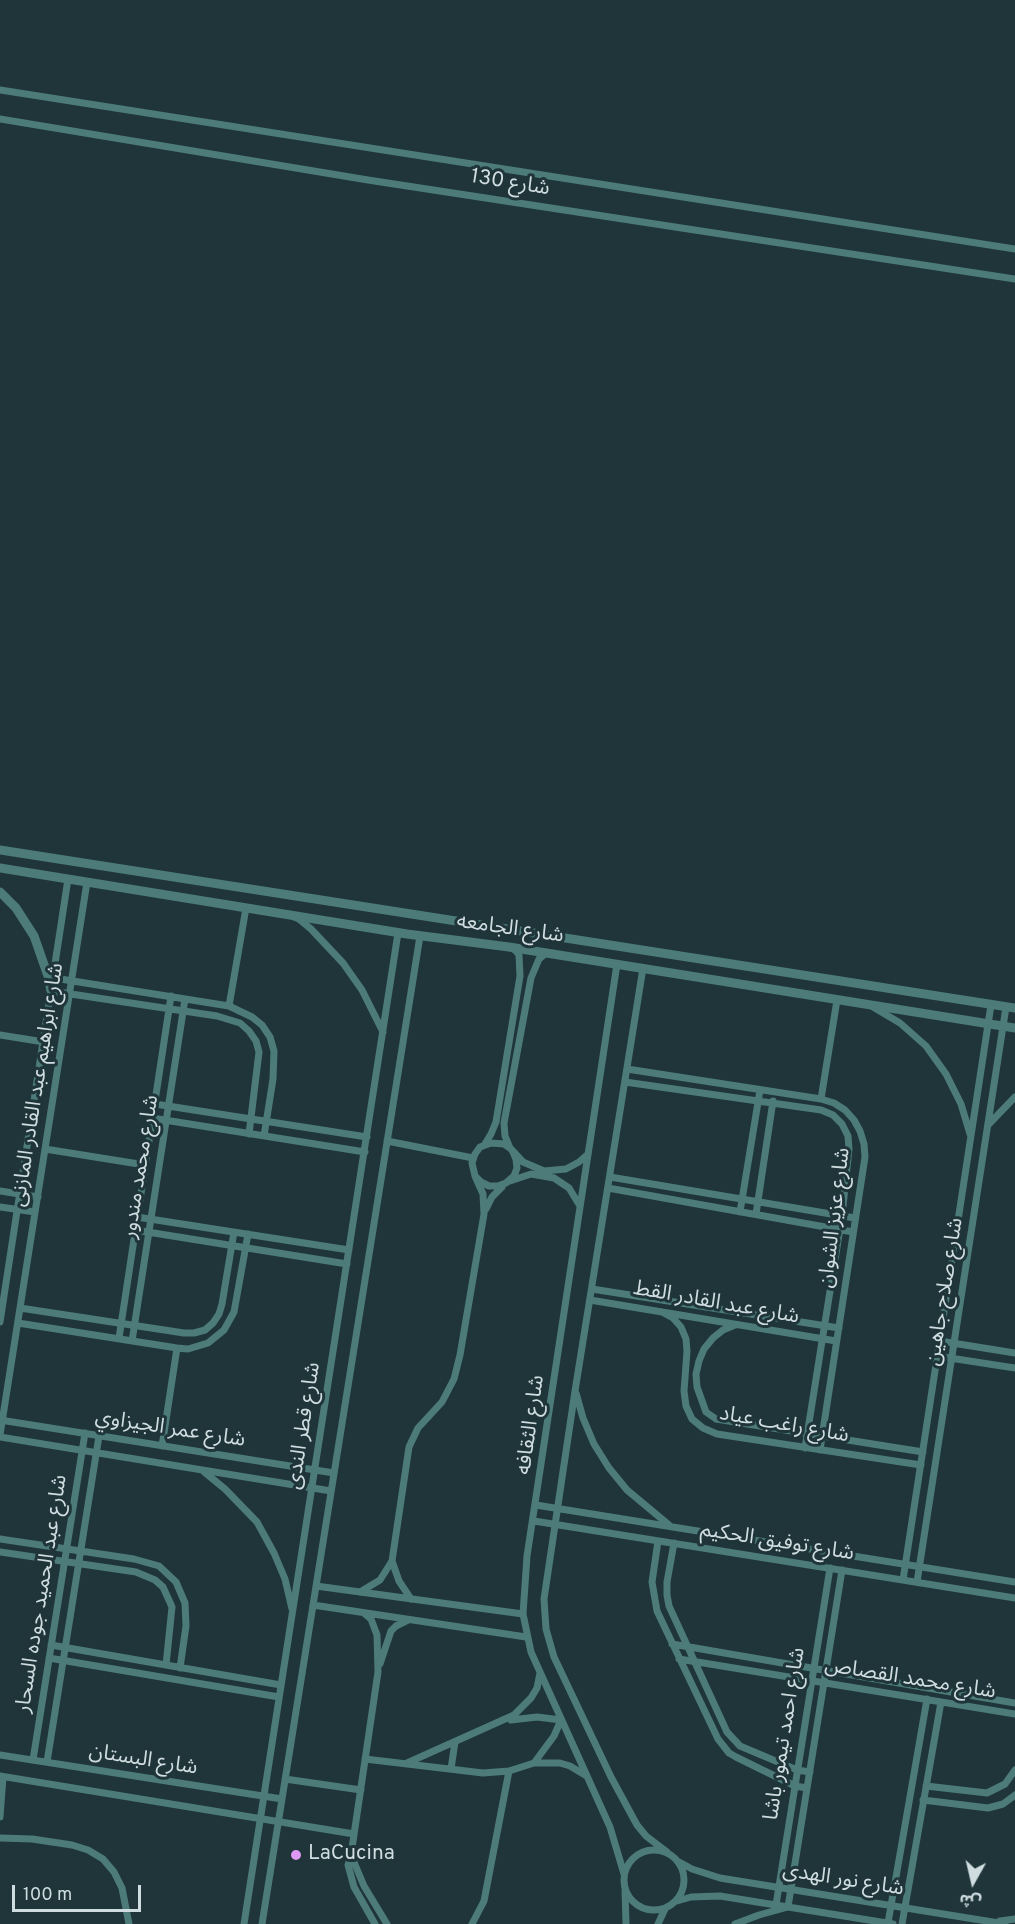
<!DOCTYPE html>
<html>
<head>
<meta charset="utf-8">
<style>
	body { margin:0 }
	#map { position:relative; width:1015px; height:1924px; overflow:hidden; background:#1f353a; font-family:Overpass,"Noto Sans Arabic",sans-serif }
	canvas { display:block }
	.north { position:absolute; left:943px; top:1852px; width:60px; height:60px; -webkit-text-stroke:4px #1f353a; paint-order:stroke; rotate:188deg; font-size:16px; font-weight:700; line-height:24px; text-align:center; color:#d0dde0 }
	.north::after { content:''; display:block; margin:auto; width:21px; height:27px; background:#d0dde0; clip-path:polygon(50% 0,100% 100%,50% 72%,0 100%) }
	.scale { position:absolute; left:12px; top:1885px; width:129px; height:27px; box-sizing:border-box; border:3px solid #d0dde0; border-top:0; padding-left:8px; font-size:18px; line-height:21px; white-space:nowrap; color:#d0dde0; -webkit-text-stroke:4px #1f353a; paint-order:stroke }
</style>
</head>
<body>
<div id="map">
<canvas width="1015" height="1924"></canvas>
<div class="north">ش</div>
<div class="scale">100 m</div>
</div>
<script>
const context = document.querySelector('canvas').getContext('2d');
context.lineJoin = 'round';
function shape(rows) {
  const path = new Path2D();
  for (const r of rows) {
    if (r.length === 3) {
      path.moveTo(r[0] + r[2], r[1]);
      path.arc(r[0], r[1], r[2], 0, 2 * Math.PI);
      continue;
    }
    path.moveTo(r[0], r[1]);
    for (let i = 2; i < r.length; i += 2) path.lineTo(r[i], r[i + 1]);
  }
  return path;
}
function strokePath(path, color, width, dash) {
  context.strokeStyle = color;
  context.lineWidth = width;
  context.lineCap = dash ? 'butt' : 'round';
  context.setLineDash(dash || []);
  context.stroke(path);
}
function label(font, color, halo, rows, align = 'center') {
  context.font = font + ' Overpass,"Noto Sans Arabic",sans-serif';
  context.lineWidth = 6;
  context.setLineDash([]);
  context.textBaseline = 'middle';
  context.strokeStyle = halo;
  context.fillStyle = color;
  for (const [text, x, y, turn = 0] of rows) {
    context.save();
    context.translate(x, y);
    context.rotate((+turn || 0) * Math.PI / 180);
    context.textAlign = isNaN(turn) ? turn : align;
    if (halo) context.strokeText(text, 0, 0);
    context.fillText(text, 0, 0);
    context.restore();
  }
}
strokePath(shape([
	[0,90,1015,249],
	[0,119,368,180,1015,279],
	[294,917,299,919,311,929,343,963,362,990,383,1032],
	[617,964,527,1556,523,1614,531,1652,610,1827,624,1874],
	[643,968,575,1391,544,1599,546,1629,554,1657,611,1777,637,1825,646,1836,667,1852],
	[54,978,229,1006,252,1017,262,1025,270,1037,274,1051,273,1079,264,1136],
	[51,991,217,1016,240,1023,249,1031,256,1041,259,1052,249,1134],
	[229,1006,246,908],
	[873,1007,900,1023,926,1046,946,1074,961,1104,970,1134],
	[0,1035,44,1042],
	[627,1069,821,1099,834,1103,845,1110,854,1120,860,1131,864,1144,865,1157,820,1450],
	[625,1082,821,1110,833,1115,842,1124,848,1136,849,1149,842,1216,805,1448],
	[821,1099,837,1000],
	[155,1104,367,1137],
	[152,1118,365,1152],
	[989,1124,1015,1097],
	[387,1141,473,1158],
	[485,1144,491,1134,496,1122,520,976,519,955,516,951,512,948],
	[510,1148,505,1136,504,1123,531,978,539,959,546,953],
	[45,1149,145,1165],
	[513,1152,516,1159,517,1168,514,1176,506,1183,498,1186,489,1186,481,1182,475,1176,472,1163,475,1154,480,1147,491,1143,504,1144,510,1148,523,1162,544,1171,566,1169,579,1162,588,1154],
	[610,1177,855,1218],
	[510,1181,531,1174,554,1178,569,1188,580,1206],
	[608,1188,853,1232],
	[0,1191,38,1197],
	[0,1207,35,1212],
	[486,1209,492,1197,502,1187],
	[740,1212,760,1090],
	[756,1214,773,1101],
	[137,1217,349,1250],
	[135,1230,347,1264],
	[592,1289,839,1328],
	[590,1300,836,1341],
	[20,1308,184,1333,194,1333,205,1330,213,1323,219,1314,222,1304,234,1232],
	[662,1312,673,1318,681,1327,686,1339,687,1351,684,1391,686,1406,692,1419,703,1428,717,1434,921,1465],
	[0,1322,68,879],
	[18,1323,177,1348,188,1349,208,1343,224,1330,234,1312,248,1234],
	[735,1325,723,1330,713,1338,704,1349,699,1361,696,1374,697,1387,706,1412,716,1419,923,1452],
	[119,1338,171,996],
	[132,1341,185,999],
	[940,1341,1015,1353],
	[937,1356,1015,1368],
	[576,1393,583,1418,594,1444,609,1468,627,1490,669,1525],
	[0,1420,334,1473],
	[0,1435,87,882],
	[0,1437,331,1491],
	[162,1446,177,1348],
	[203,1471,225,1489,257,1522,274,1553,285,1579,292,1609],
	[536,1505,1015,1582],
	[534,1521,1015,1598],
	[0,1539,134,1559,159,1566,176,1582,185,1603,186,1626,180,1668],
	[658,1541,652,1582,657,1611,718,1739,729,1753,736,1757,795,1786,807,1788],
	[674,1543,667,1582,667,1595,669,1606,727,1732,740,1746,797,1770,810,1772],
	[0,1552,136,1572,155,1580,163,1587,172,1607,166,1665],
	[392,1561,399,1581,411,1599],
	[903,1580,991,1005],
	[917,1582,1006,1007],
	[316,1586,523,1614],
	[360,1592,380,1580,392,1561,409,1447,418,1428,442,1402,454,1379,460,1355,484,1214,483,1194,475,1176],
	[313,1605,526,1637],
	[364,1613,371,1619,377,1635,378,1672,351,1855,348,1865,354,1887,375,1924],
	[672,1644,1015,1703],
	[51,1645,281,1685],
	[49,1658,279,1697],
	[679,1659,1015,1714],
	[380,1664,391,1631,396,1626,408,1620],
	[511,1720,537,1717,561,1720,554,1736,534,1763],
	[0,1755,282,1799],
	[365,1759,483,1773,509,1771,534,1763,560,1763,570,1766,585,1775],
	[33,1760,85,1433],
	[47,1762,99,1436],
	[407,1763,514,1715,531,1698,537,1688,540,1673],
	[451,1769,455,1742],
	[0,1776,354,1834],
	[285,1779,361,1790],
	[926,1786,987,1793,1005,1784,1015,1770],
	[923,1800,988,1808,1003,1804,1015,1795],
	[0,1817,3,1777],
	[0,1838,32,1839,72,1845,88,1850,103,1859,114,1872,122,1888,129,1924],
	[654,1880,30],
	[351,1855,364,1886,387,1924],
	[679,1862,692,1869,720,1878,1005,1924],
	[625,1890,626,1924],
	[677,1901,691,1897,720,1896,893,1924],
	[776,1905,830,1568],
	[1000,1921,1015,1919],
	[888,1923,927,1699],
	[244,1924,398,933],
	[262,1924,420,936],
	[472,1924,484,1901,509,1771],
	[658,1924,665,1909],
	[735,1924,759,1915,788,1907,842,1570],
	[902,1924,941,1702]
]), '#4c7b7a', 7);
strokePath(shape([
	[0,850,1015,1008],
	[0,868,407,934,509,947,1015,1028],
	[0,892,16,908,34,936,48,976,51,991]
]), '#4c7b7a', 9);
for (const [x, y, r, color] of [
	[296,1855,6,"#dd99f3"]
]) {
  const dot = new Path2D();
  dot.arc(x, y, r, 0, 2 * Math.PI);
  context.fillStyle = color;
  context.fill(dot);
  strokePath(dot, '#1f353a', 2);
}
label('21px', '#d0dde0', '#1f353a', [
	["شارع 130",510,184,9],
	["شارع الجامعه",510,930,8],
	["شارع ابراهيم عبد القادر المازنى",39,1085,-81],
	["شارع محمد مندور",142,1167,-81],
	["شارع عزيز الشوان",836,1218,-83],
	["شارع صلاح جاهين",946,1292,-81],
	["شارع عبد القادر القط",716,1304,10],
	["شارع الثقافه",532,1425,-82],
	["شارع قطر الندى",305,1426,-81],
	["شارع راغب عياد",784,1426,10],
	["شارع عمر الجيزاوي",170,1430,9],
	["شارع توفيق الحكيم",777,1543,9],
	["شارع عبد الحميد جوده السحار",43,1594,-81],
	["شارع محمد القصاص",910,1680,9],
	["شارع احمد تيمور باشا",786,1734,-81],
	["شارع البستان",143,1761,9],
	["شارع نور الهدى",843,1881,9]
]);
label('21px', '#d0dde0', '#1f353a', [
	["LaCucina",308,1855]
], 'left');
</script>
</body>
</html>
